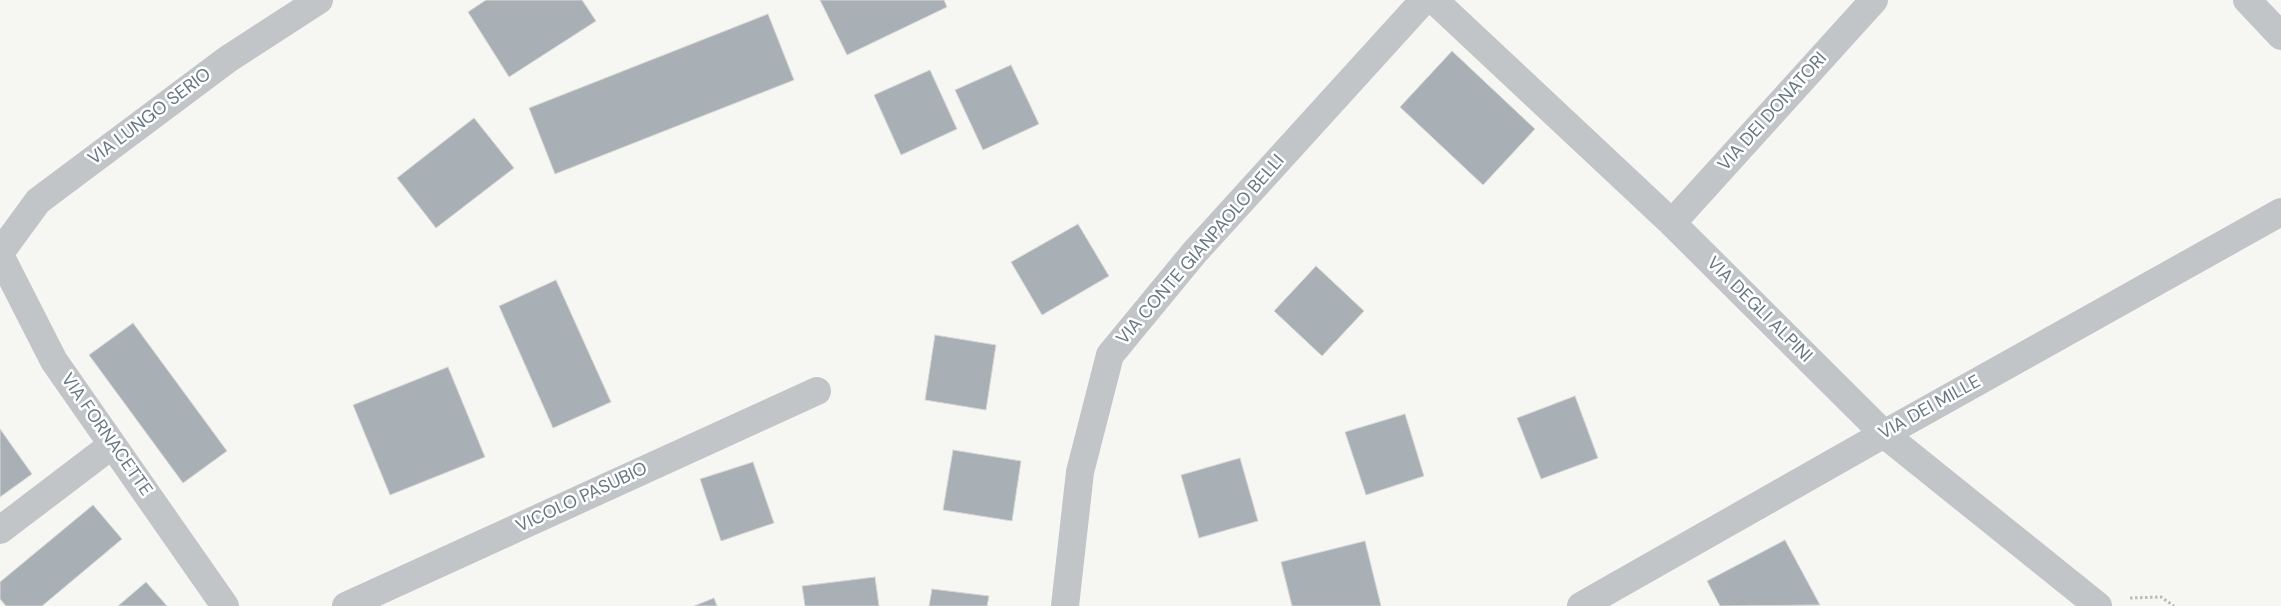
<!DOCTYPE html>
<html>
<head>
<meta charset="utf-8">
<style>
	body { margin:0 }
	canvas { display:block; background:#f6f6f3 }
</style>
</head>
<body>
<canvas width="2281" height="606"></canvas>
<script>
const context = document.querySelector('canvas').getContext('2d');
context.lineJoin = 'round';
function fillPath(path, color) {
  context.fillStyle = color;
  context.fill(path, 'evenodd');
}
function shape(rows) {
  const path = new Path2D();
  for (const r of rows) {
    path.moveTo(r[0], r[1]);
    for (let i = 2; i < r.length; i += 2) path.lineTo(r[i], r[i + 1]);
  }
  return path;
}
function strokePath(path, color, width, dash) {
  context.strokeStyle = color;
  context.lineWidth = width;
  context.lineCap = dash ? 'butt' : 'round';
  context.setLineDash(dash || []);
  context.stroke(path);
}
function label(font, color, halo, rows, align = 'center') {
  context.font = font + ' "DM Sans",sans-serif';
  context.lineWidth = 5;
  context.setLineDash([]);
  context.textBaseline = 'middle';
  context.strokeStyle = halo;
  context.fillStyle = color;
  for (const [text, x, y, turn = 0] of rows) {
    context.save();
    context.translate(x, y);
    context.rotate((+turn || 0) * Math.PI / 180);
    context.textAlign = isNaN(turn) ? turn : align;
    if (halo) context.strokeText(text, 0, 0);
    context.fillText(text, 0, 0);
    context.restore();
  }
}
const building = shape([
	[486,0,582,0,596,21,509,77,468,12,486,0],
	[820,0,944,0,947,7,847,55,820,0],
	[768,14,794,80,555,174,529,108,768,14],
	[1452,51,1535,129,1483,185,1400,107,1452,51],
	[1011,65,1039,124,983,150,955,90,1011,65],
	[930,70,957,129,901,155,874,95,930,70],
	[474,118,514,168,436,228,397,178,474,118],
	[1078,224,1109,276,1042,315,1011,262,1078,224],
	[1316,266,1364,311,1322,356,1274,311,1316,266],
	[556,280,611,402,553,428,499,306,556,280],
	[133,323,227,451,183,483,89,355,133,323],
	[935,335,996,345,986,410,925,400,935,335],
	[448,367,485,457,390,495,353,405,448,367],
	[1575,396,1598,458,1541,479,1517,418,1575,396],
	[1405,414,1424,476,1366,495,1345,432,1405,414],
	[0,429,32,474,0,497,0,429],
	[953,450,1021,461,1012,521,943,510,953,450],
	[1240,458,1258,521,1199,538,1181,475,1240,458],
	[753,462,774,523,721,541,700,479,753,462],
	[93,505,122,539,42,606,6,606,0,599,0,582,93,505],
	[1785,540,1820,605,1720,606,1707,581,1785,540],
	[1365,541,1381,606,1292,606,1281,562,1365,541],
	[875,577,879,606,805,606,802,586,875,577],
	[146,582,167,606,118,606,146,582],
	[932,589,989,596,987,606,929,606,932,589],
	[714,598,717,606,694,606,714,598]
]);
fillPath(building, '#a8b0b5');
strokePath(building, '#d7d7d5', 1);
strokePath(shape([
	[2130,598,2161,597,2174,606]
]), '#b9bcbe', 3, [2.5, 2.5]);
strokePath(shape([
	[1434,0,1672,223,1884,434,2098,606],
	[2247,0,2281,36],
	[1672,223,1874,0],
	[0,253,38,201,228,59,319,0],
	[0,255,54,361,225,606],
	[0,530,112,445],
	[346,606,817,391],
	[1065,606,1080,472,1110,355,1194,253,1424,0],
	[1581,606,1884,434,2281,212]
]), '#c1c5c8', 28);
label('18px', '#667783', '#fff', [
	["VIA DEI DONATORI",1773,112,-48],
	["VIA LUNGO SERIO",150,117,-37],
	["VIA CONTE GIANPAOLO BELLI",1201,250,-49],
	["VIA DEGLI ALPINI",1759,310,45],
	["VIA DEI MILLE",1930,408,-29],
	["VIA FORNACETTE",106,435,55],
	["VICOLO PASUBIO",582,498,-25]
]);
</script>
</body>
</html>
